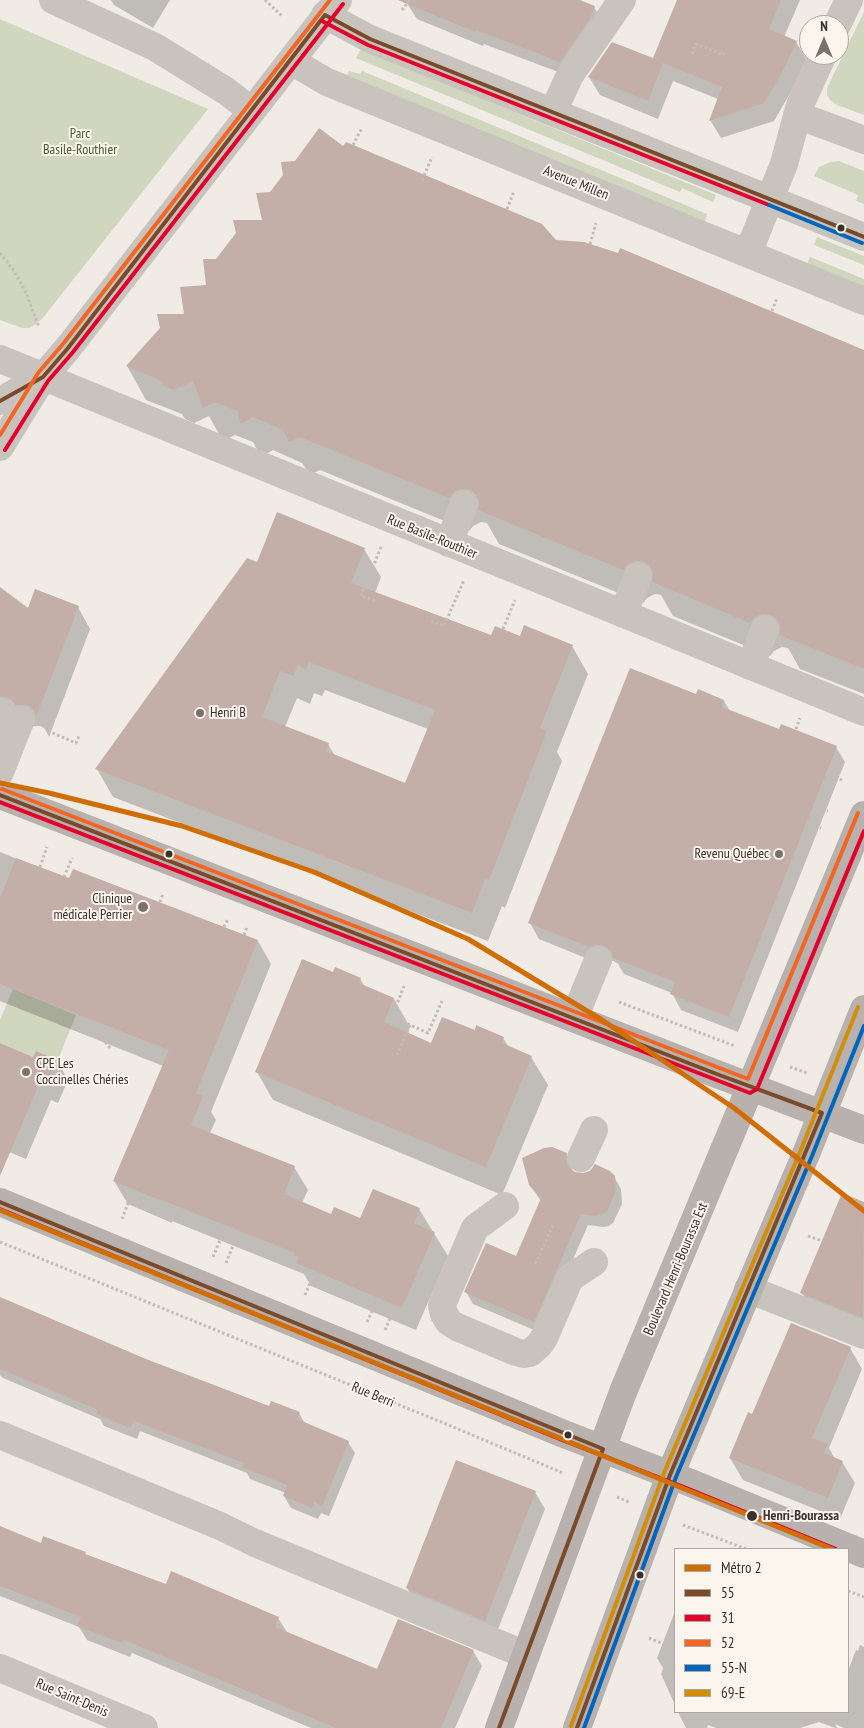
<!DOCTYPE html>
<html>
<head>
<meta charset="utf-8">
<style>
	body { margin:0 }
	#map { position:relative; width:864px; height:1728px; overflow:hidden; background:#f0ebe5; font-family:"PT Sans Narrow",sans-serif }
	canvas { display:block }
	.legend { position:absolute; left:674px; top:1548px; width:175px; height:165px; box-sizing:border-box; background:#fbf5ee; border:1px solid #aea6a0; margin:0; padding:6px 9px; list-style:none; font-size:15px; color:#3b302b }
	.legend li { display:flex; align-items:center; gap:10px; height:25px }
	.legend b { width:25px; border:1px solid #aea6a0 }
	.north { position:absolute; left:799px; top:15px; width:50px; height:50px; box-sizing:border-box; background:#fbf5ee; border:1px solid #aea6a0; border-radius:50%; rotate:0deg; font-size:14px; font-weight:700; line-height:20px; text-align:center; color:#3b302b }
	.north::after { content:''; display:block; margin:auto; width:18px; height:22px; background:#7a716c; clip-path:polygon(50% 0,100% 100%,50% 72%,0 100%) }
</style>
</head>
<body>
<div id="map">
<canvas width="864" height="1728"></canvas>
<ul class="legend">
<li><b style="height:6px;background:#d06d07"></b>Métro 2</li>
<li><b style="height:6px;background:#7a4b2a"></b>55</li>
<li><b style="height:6px;background:#e4002b"></b>31</li>
<li><b style="height:6px;background:#f26522"></b>52</li>
<li><b style="height:6px;background:#0065bd"></b>55-N</li>
<li><b style="height:6px;background:#d18e09"></b>69-E</li>
</ul>
<div class="north">N</div>
</div>
<script>
const context = document.querySelector('canvas').getContext('2d');
context.lineJoin = 'round';
function fillPath(path, color) {
  context.fillStyle = color;
  context.fill(path, 'evenodd');
}
function shape(rows) {
  const path = new Path2D();
  for (const r of rows) {
    path.moveTo(r[0], r[1]);
    for (let i = 2; i < r.length; i += 2) path.lineTo(r[i], r[i + 1]);
  }
  return path;
}
function strokePath(path, color, width, dash) {
  context.strokeStyle = color;
  context.lineWidth = width;
  context.lineCap = dash ? 'butt' : 'round';
  context.setLineDash(dash || []);
  context.stroke(path);
}
function label(font, color, halo, rows, align = 'center') {
  context.font = font + ' "PT Sans Narrow",sans-serif';
  context.lineWidth = 4;
  context.setLineDash([]);
  context.textBaseline = 'middle';
  context.strokeStyle = halo;
  context.fillStyle = color;
  for (const [text, x, y, turn = 0] of rows) {
    context.save();
    context.translate(x, y);
    context.rotate((+turn || 0) * Math.PI / 180);
    context.textAlign = isNaN(turn) ? turn : align;
    if (halo) context.strokeText(text, 0, 0);
    context.fillText(text, 0, 0);
    context.restore();
  }
}
fillPath(shape([
	[864,12,864,115,837,105,830,100,827,95,827,88],
	[0,19,208,109,42,319,30,328,22,328,0,320],
	[361,49,716,195,713,202,682,188,680,192,356,58],
	[349,71,360,74,362,71,707,214,705,222,347,75],
	[839,161,864,171,864,204,856,201,858,195,814,176,819,167,830,162],
	[817,237,864,256,864,265,814,245],
	[810,257,864,279,864,288,807,264],
	[13,989,76,1015,58,1060,36,1051,33,1057,0,1043,0,1020]
]), '#d1d6bf');
fillPath(shape([
	[111,0,170,0,153,28,114,5],
	[412,0,577,0,594,7,603,21,569,76,484,44,483,46,417,19,408,5],
	[679,0,800,0,784,37,796,42,807,60,792,90,774,121,721,138,710,120,718,99,673,81,658,119,600,95,589,77,654,60],
	[343,148,556,241,864,351,864,694,800,669,788,648,782,647,774,651,770,656,673,616,661,595,655,594,647,598,643,603,499,544,487,523,481,522,473,526,469,531,320,470,310,475,302,463,273,450,261,457,253,442,235,435,223,441,209,416,194,423,185,419,182,414,146,400,127,366,186,315,208,286,216,260,263,221,270,193,295,162],
	[364,549,381,577,375,593,492,636,520,638,572,646,588,674,557,752,562,761,505,908,502,906,488,941,113,797,97,769,257,564],
	[325,690,428,729,406,784,335,756,328,744,285,727,297,698,310,704,314,693,322,696],
	[0,589,29,610,78,607,90,629,49,737,45,729,41,726,0,727],
	[697,696,724,701,730,711,780,731,836,747,845,762,738,1032,681,1010,672,993,624,974,618,964,614,961,606,960,598,963,539,939,530,923],
	[0,852,69,880,73,871,258,941,271,964,211,1112,216,1120,210,1133,294,1167,308,1190,302,1203,332,1216,361,1219,419,1209,448,1256,416,1330,311,1286,304,1274,172,1221,172,1223,128,1204,114,1181,163,1066,0,1001],
	[334,973,360,979,365,987,394,999,410,1027,407,1034,432,1045,475,1032,503,1038,509,1047,531,1057,548,1085,502,1195,273,1100,257,1072],
	[0,1045,34,1058,57,1061,68,1080,58,1103,51,1100,26,1159,0,1148],
	[566,1154,573,1166,572,1171,574,1174,614,1177,621,1189,622,1204,613,1223,609,1226,603,1227,588,1225,541,1333,473,1304,466,1292,517,1258,541,1201,530,1185],
	[842,1194,864,1203,864,1334,814,1314,802,1293],
	[0,1299,145,1360,270,1407,299,1413,305,1424,348,1442,355,1453,329,1516,321,1513,318,1519,291,1508,284,1496,286,1493,250,1479,247,1473,140,1431,137,1439,104,1426,100,1419,3,1378,0,1375],
	[850,1348,862,1369,829,1448,835,1459,842,1462,855,1483,840,1519,743,1480,730,1458,753,1415],
	[535,1492,545,1509,495,1637,417,1605,407,1588],
	[0,1527,41,1545,85,1553,87,1556,166,1586,278,1618,287,1632,377,1671,473,1651,482,1666,455,1728,311,1728,132,1653,130,1657,87,1640,79,1627,0,1596],
	[675,1611,675,1705,661,1674,663,1668,657,1658],
	[860,1645,864,1647,864,1728,844,1728,835,1724,837,1728,835,1728,819,1722,800,1728,716,1728,708,1725,707,1728,686,1728,678,1712,848,1712,848,1671,856,1650,858,1651]
]), '#0003');
fillPath(shape([
	[398,0,580,0,595,6,589,20,560,62,476,30,475,32],
	[677,0,781,0,769,29,797,41,782,72,764,103,709,121,722,87,663,63,648,101,588,77,612,42,653,58],
	[319,128,343,146,346,142,542,224,556,240,584,242,618,253,620,248,864,350,864,669,779,635,780,626,778,620,771,615,762,614,755,617,750,623,652,582,653,573,650,566,644,562,635,561,628,564,623,570,478,510,479,501,476,494,470,490,461,489,454,492,449,498,300,437,289,442,283,430,253,417,241,424,237,411,215,402,203,408,193,381,174,390,164,386,162,381,126,366,160,328,157,314,184,314,180,287,206,285,203,259,216,259,236,233,233,220,262,220,256,193,270,192,283,175,281,162,295,161],
	[277,512,365,548,351,583,491,635,495,626,520,636,524,625,573,645,540,728,547,731,489,880,485,879,472,913,95,769,247,558,257,562],
	[309,662,435,710,405,783,326,751,329,743,262,717,280,671,293,676,298,665,306,669],
	[0,587,28,608,35,589,79,606,36,717,34,710,27,705,16,705,10,698,0,697],
	[630,668,696,694,698,689,724,700,722,707,779,729,781,724,837,746,729,1017,670,994,675,982,613,958,611,951,604,946,596,945,589,947,528,923],
	[16,858,69,878,73,869,258,940,196,1093,203,1096,191,1125,295,1166,284,1194,331,1214,334,1207,360,1218,373,1189,420,1208,414,1223,435,1232,402,1308,296,1263,299,1257,293,1255,295,1253,159,1199,159,1200,113,1181,169,1050,0,984,0,898],
	[302,959,333,972,335,967,361,978,359,983,394,998,384,1022,431,1043,442,1017,475,1030,476,1025,504,1037,502,1043,532,1056,486,1167,255,1072],
	[0,1043,33,1057,36,1051,58,1060,47,1084,40,1082,0,1176],
	[552,1147,567,1153,566,1160,568,1167,575,1172,583,1173,590,1171,595,1164,610,1171,615,1176,616,1191,607,1211,602,1214,595,1216,581,1214,534,1322,464,1292,486,1243,516,1256,541,1198,529,1185,522,1158,544,1148],
	[842,1193,864,1202,863,1318,800,1293],
	[0,1297,146,1359,269,1406,271,1401,300,1412,297,1419,349,1441,322,1506,314,1502,312,1508,283,1496,287,1485,242,1467,244,1463,134,1421,130,1428,96,1414,98,1410,0,1369],
	[791,1323,851,1347,812,1438,828,1444,824,1453,843,1461,828,1498,729,1458,748,1412,752,1414],
	[456,1460,536,1491,485,1621,406,1588],
	[0,1526,41,1543,43,1536,86,1552,85,1554,166,1584,171,1571,279,1617,275,1627,377,1669,398,1619,474,1650,441,1728,336,1728,124,1640,122,1643,77,1626,81,1617,0,1586]
]), '#c3afa7');
strokePath(shape([
	[265,0,283,17],
	[402,10,409,1,406,0],
	[467,37,470,30],
	[481,42,486,33],
	[491,47,496,37],
	[499,50,503,40],
	[692,54,696,44,723,55,725,50],
	[631,104,635,96],
	[754,106,758,121],
	[719,117,724,133],
	[353,145,362,128],
	[422,180,432,157],
	[507,209,514,191],
	[590,244,596,223],
	[0,253,14,271,26,293,39,327],
	[772,311,777,298],
	[348,468,350,469,354,459],
	[375,600,361,596,381,547],
	[716,619,719,610],
	[431,621,444,626,464,580],
	[503,629,515,600],
	[796,729,800,718],
	[48,731,76,743,79,736],
	[826,773,842,780],
	[813,805,828,811],
	[806,822,821,828],
	[804,828,818,834],
	[791,860,805,865],
	[40,867,47,847],
	[64,877,72,858],
	[780,889,792,894],
	[160,902,163,894],
	[769,915,782,919],
	[224,927,228,919],
	[244,935,247,927],
	[404,986,392,1017,410,1025],
	[619,1002,735,1046],
	[699,1015,702,1006],
	[110,1048,99,1034,102,1028,147,1047,149,1043],
	[397,1055,410,1025,428,1033,442,1001],
	[790,1067,807,1073],
	[122,1219,133,1190],
	[808,1236,822,1241],
	[0,1242,446,1424,563,1473],
	[213,1257,226,1226],
	[226,1263,239,1231],
	[535,1264,553,1225],
	[305,1295,315,1271],
	[367,1322,378,1298],
	[385,1330,396,1305],
	[617,1497,629,1502],
	[683,1525,746,1549],
	[848,1591,864,1597],
	[649,1638,671,1647]
]), '#c2bbb6', 3, [2.5, 2.5]);
strokePath(shape([
	[53,0,155,47,226,91,252,111],
	[325,15,370,39,864,237],
	[837,25,849,0],
	[291,61,327,82,864,301],
	[553,112,570,75,622,0],
	[797,115,864,140],
	[748,253,784,164,800,105,823,55],
	[0,359,864,712],
	[0,401,42,378],
	[0,447,43,377,68,348,338,0],
	[449,543,464,504],
	[623,614,638,576],
	[750,666,765,629],
	[0,719,3,712],
	[0,772,21,719],
	[574,1018,598,960],
	[581,1158,594,1130],
	[505,1206,475,1228,444,1300,442,1306,444,1314,449,1322,457,1327,516,1352,524,1354,530,1353,539,1345,544,1338,570,1278,594,1262],
	[748,1289,864,1335],
	[0,1435,220,1526,255,1543,526,1655],
	[0,1668,144,1728]
]), '#c9c3be', 28);
strokePath(shape([
	[0,795,714,1073,864,1130],
	[0,1202,564,1434,686,1481,864,1554],
	[499,1728,623,1392,864,815],
	[577,1728,670,1475,806,1154,864,1009]
]), '#b8b1ad', 28);
strokePath(shape([
	[0,401,43,377,68,348,325,15,370,39,864,237],
	[0,795,714,1073,822,1113,670,1475,577,1728],
	[0,1202,603,1449],
	[499,1728,603,1449]
]), '#7a4b2a', 4);
strokePath(shape([
	[322,21,368,45,769,205],
	[5,450,48,381,73,352,343,4],
	[0,802,750,1093,757,1089,864,831],
	[0,1209,562,1440,684,1487,836,1549]
]), '#e4002b', 4);
strokePath(shape([
	[0,435,38,373,63,344,330,0],
	[2,789,748,1079,858,813]
]), '#f26522', 4);
strokePath(shape([
	[769,205,862,243],
	[584,1728,676,1477,812,1156,864,1026]
]), '#0065bd', 4);
strokePath(shape([
	[571,1726,664,1473,800,1152,858,1007]
]), '#d18e09', 4);
strokePath(shape([
	[0,783,49,793,182,826,314,872,468,939,602,1020,734,1108,864,1211],
	[0,1210,832,1549]
]), '#d06d07', 5);
for (const [x, y, r, color] of [
	[841,228,4.5,"#3b302b"],
	[200,713,5,"#7a716c"],
	[169,854,4.5,"#3b302b"],
	[779,854,5,"#7a716c"],
	[143,907,6,"#7a716c"],
	[26,1072,5,"#7a716c"],
	[568,1435,4.5,"#3b302b"],
	[752,1516,6,"#3b302b"],
	[640,1575,4.5,"#3b302b"]
]) {
  const dot = new Path2D();
  dot.arc(x, y, r, 0, 2 * Math.PI);
  context.fillStyle = color;
  context.fill(dot);
  strokePath(dot, '#fbf5ee', 2);
}
label('14px', '#4a5a2e', '#fbf5ee', [
	["Parc",80,134],
	["Basile-Routhier",80,150]
]);
label('14px', '#3b302b', '#fbf5ee', [
	["Avenue Millen",576,183,22],
	["Rue Basile-Routhier",432,537,22],
	["Boulevard Henri-Bourassa Est",676,1269,-67],
	["Rue Berri",373,1395,22],
	["Rue Saint-Denis",72,1698,23]
]);
label('14px', '#3b302b', '#fbf5ee', [
	["Henri B",210,713],
	["Revenu Québec",769,854,"right"],
	["Clinique",132,899,"right"],
	["médicale Perrier",132,915,"right"],
	["CPE Les",36,1064],
	["Coccinelles Chéries",36,1080]
], 'left');
label('bold 14px', '#3b302b', '#fbf5ee', [
	["Henri-Bourassa",763,1516]
], 'left');
</script>
</body>
</html>
